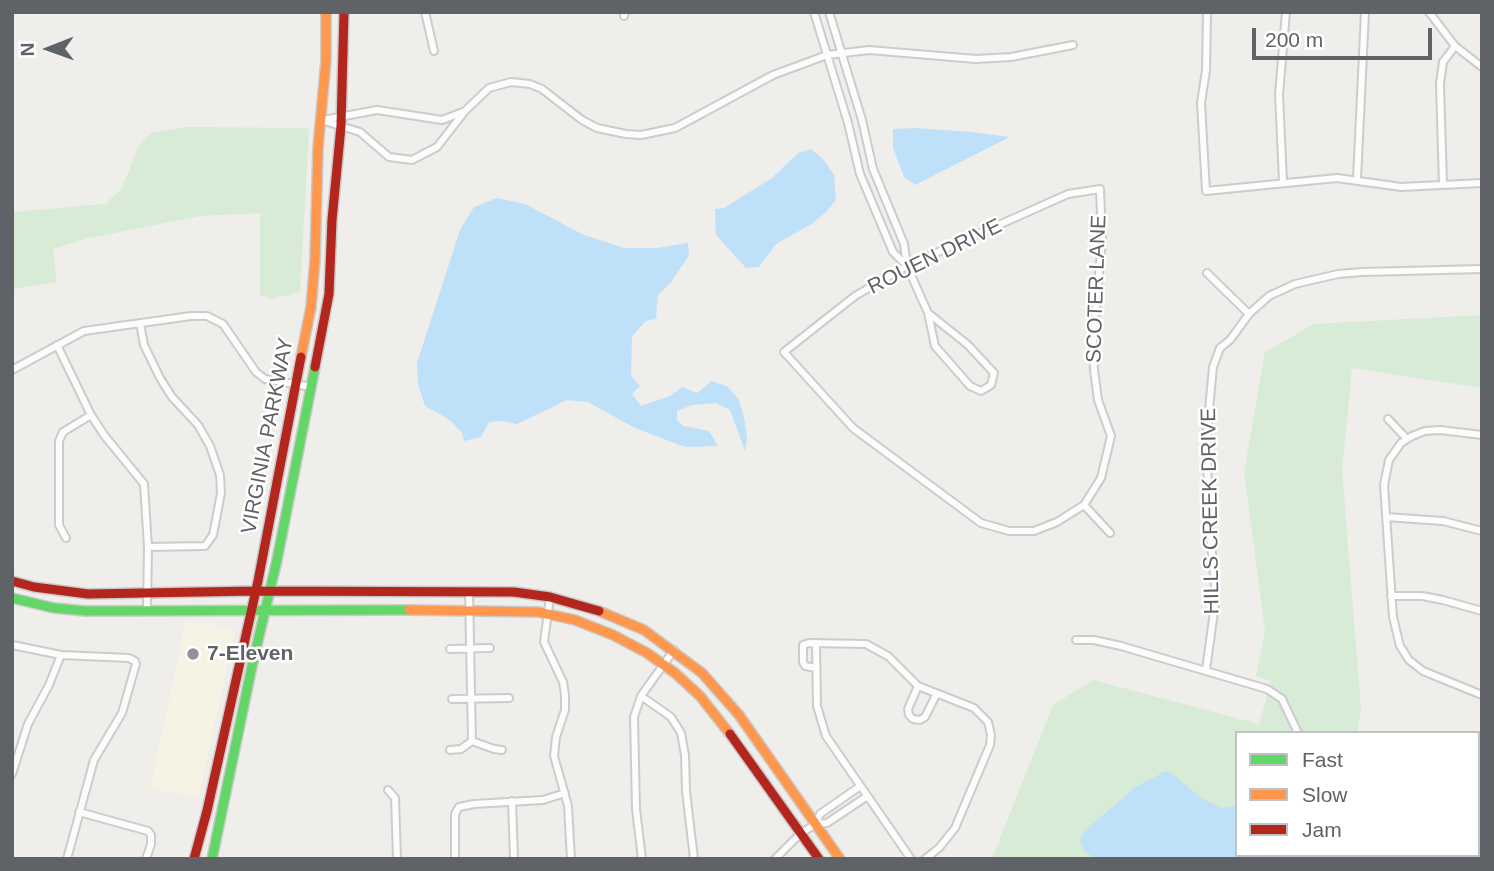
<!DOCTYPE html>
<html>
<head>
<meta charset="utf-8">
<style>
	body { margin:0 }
	#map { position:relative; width:1494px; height:871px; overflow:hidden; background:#efeeea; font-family:Arial,sans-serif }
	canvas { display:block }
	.frame { position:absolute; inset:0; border:14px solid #5f6368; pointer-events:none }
	.legend { position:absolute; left:1235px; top:731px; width:245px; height:126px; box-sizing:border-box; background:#fff; border:2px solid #bfc1c3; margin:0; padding:9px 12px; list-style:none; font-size:21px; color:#5f6368 }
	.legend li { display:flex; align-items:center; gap:14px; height:35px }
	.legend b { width:35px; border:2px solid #bfc1c3 }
	.north { position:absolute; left:14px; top:14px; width:70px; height:70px; -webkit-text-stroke:5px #fff; paint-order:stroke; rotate:269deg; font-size:19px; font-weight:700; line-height:28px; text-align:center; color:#5f6368 }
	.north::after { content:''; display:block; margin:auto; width:24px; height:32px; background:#5f6368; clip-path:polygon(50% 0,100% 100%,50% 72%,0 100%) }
	.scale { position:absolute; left:1252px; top:28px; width:180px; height:32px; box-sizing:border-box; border:4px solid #5f6368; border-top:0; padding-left:9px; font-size:21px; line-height:24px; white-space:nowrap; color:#5f6368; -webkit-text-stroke:5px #fff; paint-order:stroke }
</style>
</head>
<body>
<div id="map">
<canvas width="1494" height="871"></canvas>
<div class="frame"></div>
<ul class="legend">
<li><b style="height:9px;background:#63d668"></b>Fast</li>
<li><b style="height:9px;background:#ff974d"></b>Slow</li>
<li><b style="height:9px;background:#b3261e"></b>Jam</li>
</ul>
<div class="north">N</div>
<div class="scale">200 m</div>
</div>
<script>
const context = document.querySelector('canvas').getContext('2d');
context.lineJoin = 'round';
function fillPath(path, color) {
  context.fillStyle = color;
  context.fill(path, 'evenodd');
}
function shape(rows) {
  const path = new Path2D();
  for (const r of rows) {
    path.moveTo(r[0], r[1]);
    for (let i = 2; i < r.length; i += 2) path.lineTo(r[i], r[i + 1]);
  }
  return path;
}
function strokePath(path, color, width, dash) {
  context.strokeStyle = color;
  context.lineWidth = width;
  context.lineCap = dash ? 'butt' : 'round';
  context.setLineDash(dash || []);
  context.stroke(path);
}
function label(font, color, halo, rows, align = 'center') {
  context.font = font + ' Arial,sans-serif';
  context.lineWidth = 5;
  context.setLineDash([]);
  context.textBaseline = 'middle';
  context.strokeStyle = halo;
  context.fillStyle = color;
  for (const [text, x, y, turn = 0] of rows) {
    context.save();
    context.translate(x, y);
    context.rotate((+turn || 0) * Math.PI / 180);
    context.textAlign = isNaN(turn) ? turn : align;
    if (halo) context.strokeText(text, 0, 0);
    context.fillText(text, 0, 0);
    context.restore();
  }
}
fillPath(shape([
	[186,621,230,628,234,633,199,796,150,789]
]), '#f7f3e4');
fillPath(shape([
	[186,127,309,128,300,292,272,299,260,296,260,213,199,216,89,238,53,249,57,282,12,289,12,212,105,204,122,188,139,145,151,133],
	[1482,315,1482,388,1352,368,1342,469,1361,709,1357,733,1237,733,1237,855,1478,855,1478,834,1482,836,1481,859,992,859,1053,705,1093,680,1259,724,1271,681,1256,676,1265,631,1244,472,1265,352,1314,324]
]), '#d8ebd6');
fillPath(shape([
	[915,128,971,132,1010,137,915,185,904,177,893,148,893,129],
	[811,149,823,159,834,175,836,200,826,212,810,225,776,244,759,267,746,268,716,235,715,209,724,208,772,178,798,153],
	[497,198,525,204,584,235,624,248,657,248,688,243,689,255,672,281,658,295,656,319,646,321,632,336,631,376,640,386,632,394,641,406,670,396,682,387,697,393,712,381,728,387,739,400,744,417,747,439,745,451,730,410,716,403,692,405,677,411,677,420,683,426,709,431,718,446,685,447,635,428,588,402,567,400,517,424,503,421,489,422,481,437,464,441,462,433,450,420,425,406,418,384,417,363,460,230,474,207],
	[1164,772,1169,772,1203,799,1214,804,1223,808,1237,806,1237,855,1370,855,1363,859,1095,859,1084,851,1080,840,1084,831,1136,787]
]), '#bfe0f9');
const street = shape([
	[425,12,434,51],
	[814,12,848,123,860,174,893,252,907,266],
	[829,12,862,120,873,169,904,244,907,266,928,313,968,345,994,373,991,385,981,391,970,386,935,346,928,313],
	[1207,12,1206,70,1201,103,1206,191,1337,178,1401,187,1482,183],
	[1429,12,1455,46,1482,67],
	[624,16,625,12],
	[321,120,360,132,389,157,412,160,437,147,465,111,489,88,511,82,530,84,542,89,582,120,597,128,626,134,641,135,675,128,773,75,827,55,869,50,976,59,1011,57,1073,45],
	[323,120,377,110,442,120,463,112],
	[1357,179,1365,12],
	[1283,182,1279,94,1286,12],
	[1443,185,1440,84,1443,62,1455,46],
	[1100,189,1102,240,1093,341,1094,370,1098,400,1111,436,1101,478,1084,505,1057,522,1034,531,1009,531,981,523,853,428,784,352,855,296,907,266,1068,194,1100,189],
	[1207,273,1249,314],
	[140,323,144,345,160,378,172,397,198,425,210,446,220,475,221,493,213,535,205,546,148,547],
	[57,345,91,415,104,435,144,484,148,547,147,609],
	[12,370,84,331,191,316,207,316,223,324,256,372,265,379,312,387],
	[1388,419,1407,439],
	[1482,435,1440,430,1425,431,1412,436,1401,443,1389,460,1384,485,1393,617,1400,646,1409,660,1423,671,1482,695],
	[1084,505,1110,533],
	[1386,517,1443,521,1482,531],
	[66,538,59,525,59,441,63,432,91,415],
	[469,592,472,741,494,749,502,750],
	[1391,596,1422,596,1443,600,1482,611],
	[550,597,544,642,563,682,565,695,565,710,556,737,554,756,568,806,571,859],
	[1076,640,1094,640,1121,646,1267,689,1282,699,1298,733],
	[816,643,817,706,826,736,911,859],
	[12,645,61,655,129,658,135,661,136,664,122,713,94,760,67,859],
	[450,649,490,648],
	[816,668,805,666,803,662,803,645,809,643,866,644,888,656,918,686,974,708,988,722,991,735,990,745,955,828,939,848,925,859],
	[1206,670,1216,597,1208,512,1207,431,1213,367,1220,348,1230,340,1249,314,1269,296,1295,284,1338,274,1362,272,1482,269],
	[918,686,908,709,909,715,913,719,920,720,925,717,936,695],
	[641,696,671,717,681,733,685,755,686,791,694,859],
	[452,699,509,698],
	[450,750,461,749,472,741],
	[12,774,28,724,49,685,61,655],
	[1478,777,1482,777],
	[388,790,395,798,397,859],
	[512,801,514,859],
	[79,812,148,831,151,835,151,844,146,859],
	[816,824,820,814,859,787],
	[455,859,455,814,459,807,474,804,543,800,565,793],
	[642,859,636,809,634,717,641,696,674,650],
	[775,859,801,833,816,824,827,823,866,797]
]);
const fast = shape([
	[12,598,54,608,86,611,409,610],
	[212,859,252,666,277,560,315,367]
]);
const slow = shape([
	[301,357,311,307,315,260,318,148,326,60,326,12],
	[409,610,538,612,575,620,613,635,647,653,675,673,700,696,730,734],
	[599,611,644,630,702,673,739,715,840,859]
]);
const jam = shape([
	[315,367,329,294,332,220,341,126,344,12],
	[12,581,34,587,88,594,255,591,514,592,550,597,599,611],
	[730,734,819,859],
	[194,859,207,811,258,581,301,357]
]);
strokePath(street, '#cbcccc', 10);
strokePath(fast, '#cacacb', 12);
strokePath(slow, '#cacacb', 12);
strokePath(jam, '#cacacb', 12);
strokePath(street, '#fdfcfc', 6);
strokePath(fast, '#63d668', 9);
strokePath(slow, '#ff974d', 9);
strokePath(jam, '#b3261e', 9);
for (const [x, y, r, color] of [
	[193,654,7,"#919496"]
]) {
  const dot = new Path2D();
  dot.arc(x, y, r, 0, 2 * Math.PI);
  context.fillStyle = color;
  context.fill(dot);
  strokePath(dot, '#fff', 2.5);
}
label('21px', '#5f6368', '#fff', [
	["ROUEN DRIVE",935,257,-26],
	["SCOTER LANE",1097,289,-88],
	["VIRGINIA PARKWAY",268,436,-79],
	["HILLS CREEK DRIVE",1211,511,-91]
]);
label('bold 21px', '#5f6368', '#fff', [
	["7-Eleven",207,654]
], 'left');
</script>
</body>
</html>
